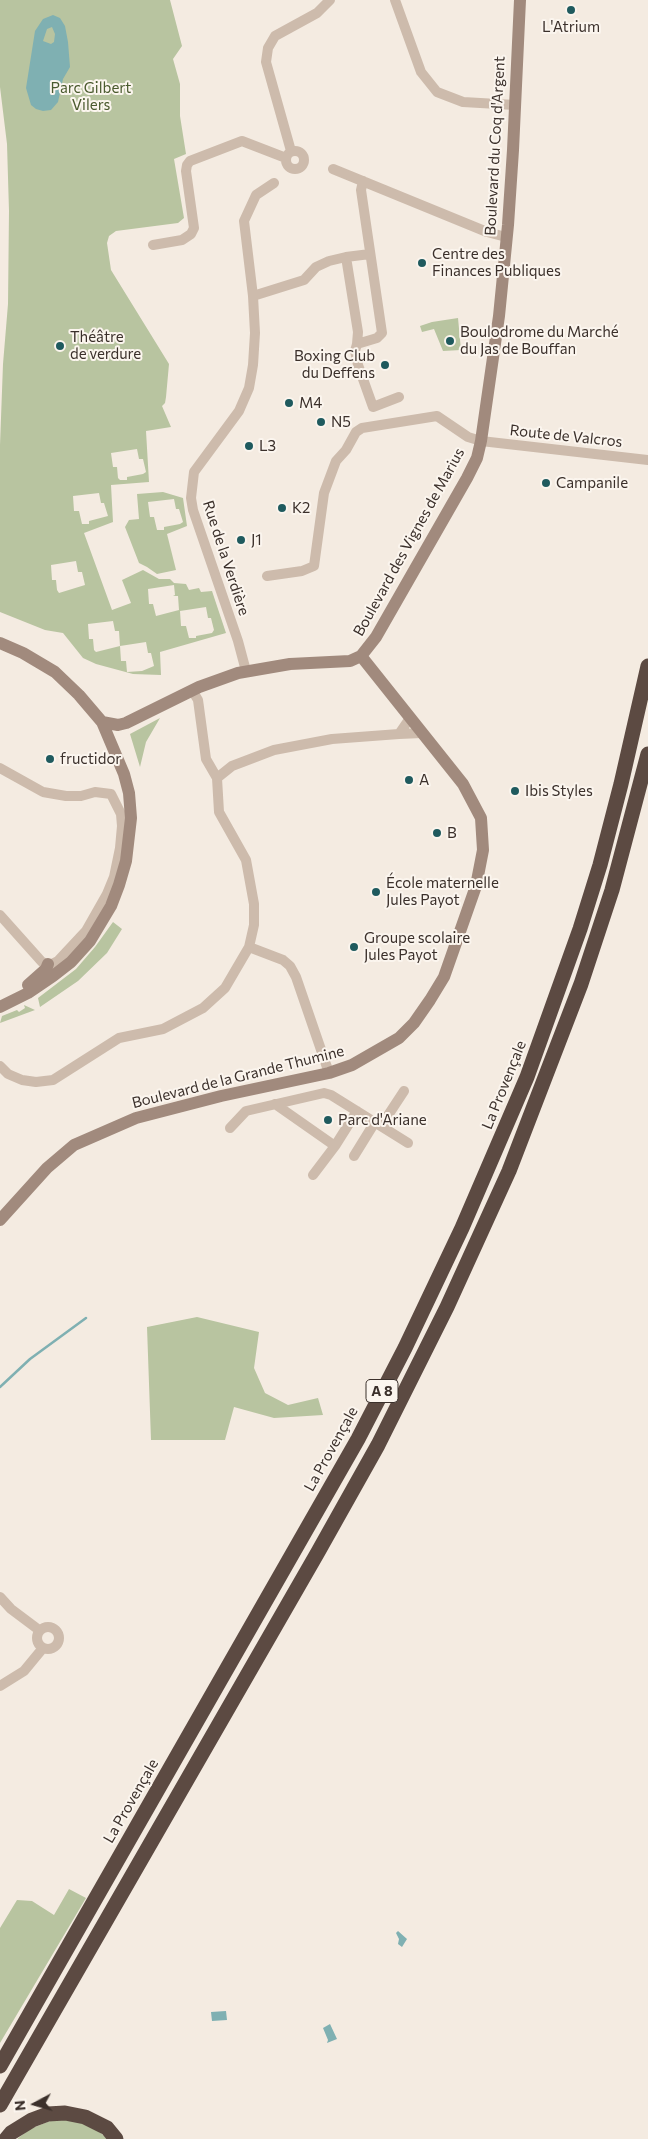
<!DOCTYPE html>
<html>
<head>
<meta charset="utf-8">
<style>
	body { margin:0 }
	#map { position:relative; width:648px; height:2139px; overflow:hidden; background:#f4ebe1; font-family:Commissioner,sans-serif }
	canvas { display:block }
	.north { position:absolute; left:10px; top:2079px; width:50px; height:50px; -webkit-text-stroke:4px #fbf5ee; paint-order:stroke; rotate:264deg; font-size:14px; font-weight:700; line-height:20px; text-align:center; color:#3b302b }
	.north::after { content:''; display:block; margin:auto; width:18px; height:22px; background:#3b302b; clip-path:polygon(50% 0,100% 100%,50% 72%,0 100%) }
</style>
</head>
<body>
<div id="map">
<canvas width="648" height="2139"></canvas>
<div class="north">N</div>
</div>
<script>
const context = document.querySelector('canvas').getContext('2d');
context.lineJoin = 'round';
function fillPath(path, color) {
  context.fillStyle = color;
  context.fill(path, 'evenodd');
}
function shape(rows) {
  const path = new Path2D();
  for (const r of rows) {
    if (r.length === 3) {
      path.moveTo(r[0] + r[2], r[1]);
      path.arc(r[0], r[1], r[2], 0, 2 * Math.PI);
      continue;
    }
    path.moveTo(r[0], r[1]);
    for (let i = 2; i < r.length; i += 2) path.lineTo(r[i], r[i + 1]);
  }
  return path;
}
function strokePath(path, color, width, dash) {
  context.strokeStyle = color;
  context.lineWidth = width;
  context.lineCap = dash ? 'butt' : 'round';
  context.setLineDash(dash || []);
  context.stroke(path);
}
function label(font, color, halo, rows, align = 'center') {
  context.font = font + ' Commissioner,sans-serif';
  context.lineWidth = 4;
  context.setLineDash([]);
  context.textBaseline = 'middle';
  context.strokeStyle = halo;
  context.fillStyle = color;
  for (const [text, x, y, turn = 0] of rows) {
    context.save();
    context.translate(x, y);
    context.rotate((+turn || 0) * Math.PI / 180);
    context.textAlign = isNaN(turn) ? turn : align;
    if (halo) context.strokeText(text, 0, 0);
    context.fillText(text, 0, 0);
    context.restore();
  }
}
fillPath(shape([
	[0,0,170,0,182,46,173,59,180,84,180,116,186,154,174,159,184,218,178,223,116,231,109,236,107,243,111,270,169,364,166,397,165,403,162,406,171,427,146,431,149,482,111,485,113,522,84,533,112,610,131,603,122,580,143,570,159,579,170,579,174,583,186,584,189,590,199,588,201,592,212,591,226,633,160,652,161,675,133,674,96,664,83,658,63,633,45,630,0,612,0,445,3,364,8,304,9,211,7,144,0,87],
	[137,449,139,459,143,459,146,472,143,474,127,477,127,480,120,480,118,478,117,467,113,467,111,453],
	[99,493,101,503,104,503,108,516,89,521,89,524,82,524,79,511,74,511,73,496],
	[76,561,78,572,82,572,85,585,59,593,57,590,56,580,52,580,51,565],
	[174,585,175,595,173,596,178,596,179,610,156,616,153,604,149,604,148,589],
	[206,607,208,618,211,618,214,630,212,633,196,636,196,638,189,638,186,626,181,626,180,611],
	[113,621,115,631,119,631,120,646,96,652,94,650,93,639,89,639,88,624],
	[146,642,148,653,151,653,154,666,142,671,127,672,126,661,121,661,120,646],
	[458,318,461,350,443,351,434,329,422,332,420,326,432,322],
	[163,492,183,498,187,526,167,534,176,570,157,574,147,567,139,563,125,527,129,520,139,519,137,494],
	[174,499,176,509,179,509,183,522,180,524,164,527,164,530,157,530,154,517,150,517,148,502],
	[160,718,146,742,140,767,130,734],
	[113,922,122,929,107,953,78,981,40,1007,38,998,76,969,95,947],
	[24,1005,35,1010,0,1023,2,1016,17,1010,19,1012,25,1008],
	[197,1317,259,1332,254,1368,265,1393,288,1405,318,1398,323,1415,274,1418,234,1407,225,1440,151,1440,147,1327],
	[69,1889,86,1898,0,2043,0,1928,17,1900,32,1901,54,1915],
	[71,2119,93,2127,108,2139,17,2139,30,2129,50,2121]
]), '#b8c4a0');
fillPath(shape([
	[53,15,60,18,65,26,68,42,70,67,63,79,58,102,51,110,43,111,36,109,31,105,26,88,35,31,43,19],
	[52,27,55,34,54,42,51,44,43,41,47,29],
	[398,1931,407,1939,402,1947,398,1944,399,1939,396,1933],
	[226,2011,227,2020,212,2021,211,2012],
	[330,2024,337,2039,327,2043,328,2040,323,2028]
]), '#7fb0b2');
strokePath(shape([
	[0,1387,30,1359,86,1318]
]), '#7fb0b2', 2.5);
strokePath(shape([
	[395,0,421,72,437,92,463,102,515,105],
	[295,160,9],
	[291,151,266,62,268,48,275,36,317,13,330,0],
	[333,169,487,232,506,237],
	[363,181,361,190,382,333,377,338,357,344,358,332,346,257,370,254],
	[153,245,182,240,191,234,194,228,186,171,187,165,190,161,242,141,286,158],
	[253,296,304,280,316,267,329,261,346,257],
	[357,344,355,351,358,365,373,407,399,397],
	[267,576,302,571,314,566,324,493,336,461,346,450,356,432,362,428,437,416,468,437,481,441,648,460],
	[246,671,238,641,193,510,191,498,194,472,239,411,249,388,253,365,255,333,253,296,244,221,256,195,274,183],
	[410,718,399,734,422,733],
	[0,768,43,792,66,796,81,796,95,792,111,794,121,814,122,826,120,848,114,877,107,894,86,931,58,961,50,965,42,962,0,915],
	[217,778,232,766,274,750,332,739,399,734],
	[249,947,283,960,290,966,296,977,329,1073],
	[0,1066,8,1074,22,1080,36,1082,53,1080,119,1038,163,1029,203,1008,225,988,249,947,254,925,254,904,246,860,219,812,217,778,206,759,198,700,192,690],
	[275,1104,335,1146,357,1111],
	[381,1126,404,1091],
	[230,1128,246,1111,324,1093,331,1095,408,1143],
	[354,1156,375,1122],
	[313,1175,335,1146],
	[0,1597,11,1609,39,1630],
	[48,1638,11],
	[0,1686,24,1671,43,1648]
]), '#cdbbac', 10);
strokePath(shape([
	[0,643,23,653,55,672,79,695,102,722,124,774,129,793,131,818,126,861,119,885,111,906,90,941,71,962,53,976,28,993,0,1007],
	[102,722,118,725,126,723,199,687,238,673,290,664,350,661,361,656,376,637,467,478,477,458,481,441,499,316,508,225,513,150,520,0],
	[28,985,46,969,48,964],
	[0,1220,47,1168,74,1145,136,1118,221,1096,329,1073,352,1065,399,1038,414,1023,430,1000,444,977,476,886,483,850,481,818,463,784,361,656]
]), '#a18a7d', 12);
strokePath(shape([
	[0,2066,358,1439,405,1348,462,1228,527,1077,580,929,600,865,621,784,648,666],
	[0,2105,318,1552,378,1445,447,1307,509,1171,581,984,612,890,648,754],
	[6,2139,11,2133,32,2120,48,2114,65,2113,85,2117,107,2128,116,2139]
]), '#5c4a42', 15);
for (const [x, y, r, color] of [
	[571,10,5,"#1f5a5e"],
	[422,263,5,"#1f5a5e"],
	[450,341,5,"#1f5a5e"],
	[60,346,5,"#1f5a5e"],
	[385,365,5,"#1f5a5e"],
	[289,403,5,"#1f5a5e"],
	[321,422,5,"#1f5a5e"],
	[249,446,5,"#1f5a5e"],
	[546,483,5,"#1f5a5e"],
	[282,508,5,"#1f5a5e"],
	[241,540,5,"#1f5a5e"],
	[50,759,5,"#1f5a5e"],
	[409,780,5,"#1f5a5e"],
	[515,791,5,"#1f5a5e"],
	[437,833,5,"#1f5a5e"],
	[376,892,5,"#1f5a5e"],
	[354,947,5,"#1f5a5e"],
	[328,1120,5,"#1f5a5e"]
]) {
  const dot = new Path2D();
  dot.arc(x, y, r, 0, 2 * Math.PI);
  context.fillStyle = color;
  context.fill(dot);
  strokePath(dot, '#fbf5ee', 2);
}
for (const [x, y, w] of [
	[382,1391,32]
]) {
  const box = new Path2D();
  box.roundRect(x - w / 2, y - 11.5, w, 23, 4);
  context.fillStyle = '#fbf5ee';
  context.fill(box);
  strokePath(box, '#3b302b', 1);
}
label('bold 14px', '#3b302b', null, [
	["A 8",382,1391]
]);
label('15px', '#3b302b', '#fbf5ee', [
	["L'Atrium",571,27,"center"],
	["Centre des",432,254],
	["Finances Publiques",432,271],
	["Boulodrome du Marché",460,332],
	["du Jas de Bouffan",460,349],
	["Théâtre",70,337],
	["de verdure",70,354],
	["Boxing Club",375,356,"right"],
	["du Deffens",375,373,"right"],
	["M4",299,403],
	["N5",331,422],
	["L3",259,446],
	["Campanile",556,483],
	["K2",292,508],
	["J1",251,540],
	["fructidor",60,759],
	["A",419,780],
	["Ibis Styles",525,791],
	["B",447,833],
	["École maternelle",386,883],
	["Jules Payot",386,900],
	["Groupe scolaire",364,938],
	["Jules Payot",364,955],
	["Parc d'Ariane",338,1120]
], 'left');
label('15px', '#4a5a2e', '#fbf5ee', [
	["Parc Gilbert",91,88],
	["Vilers",91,105]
]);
label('15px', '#3b302b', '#fbf5ee', [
	["Boulevard du Coq d'Argent",495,146,-87],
	["Route de Valcros",566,436,6],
	["Boulevard des Vignes de Marius",409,542,-61],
	["Rue de la Verdière",226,558,72],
	["Boulevard de la Grande Thumine",238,1077,-14],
	["La Provençale",504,1085,-68],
	["La Provençale",331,1449,-61],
	["La Provençale",131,1801,-60]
]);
</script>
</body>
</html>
